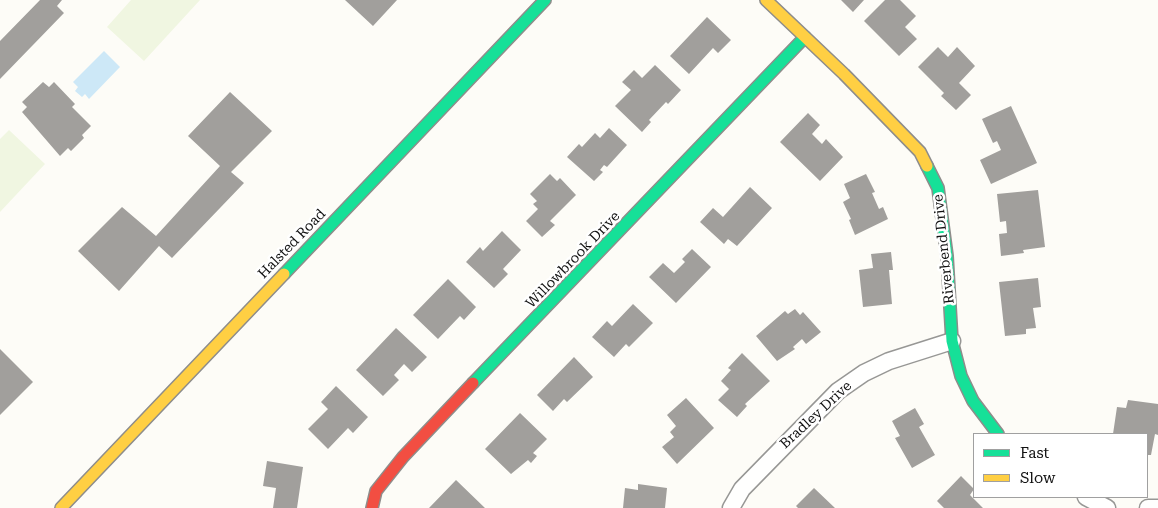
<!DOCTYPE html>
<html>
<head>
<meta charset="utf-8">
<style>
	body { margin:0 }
	#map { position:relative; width:1158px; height:508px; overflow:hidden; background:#fdfcf7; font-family:"Roboto Serif",serif }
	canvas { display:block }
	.legend { position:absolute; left:973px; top:433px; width:175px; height:65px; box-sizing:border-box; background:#fff; border:1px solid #a0a0a0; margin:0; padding:6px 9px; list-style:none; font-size:15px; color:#111 }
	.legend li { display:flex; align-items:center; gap:10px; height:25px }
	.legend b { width:25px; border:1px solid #a0a0a0 }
</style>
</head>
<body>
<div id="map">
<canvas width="1158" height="508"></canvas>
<ul class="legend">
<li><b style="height:6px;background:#16e098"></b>Fast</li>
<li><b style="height:6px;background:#ffcf43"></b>Slow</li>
</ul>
</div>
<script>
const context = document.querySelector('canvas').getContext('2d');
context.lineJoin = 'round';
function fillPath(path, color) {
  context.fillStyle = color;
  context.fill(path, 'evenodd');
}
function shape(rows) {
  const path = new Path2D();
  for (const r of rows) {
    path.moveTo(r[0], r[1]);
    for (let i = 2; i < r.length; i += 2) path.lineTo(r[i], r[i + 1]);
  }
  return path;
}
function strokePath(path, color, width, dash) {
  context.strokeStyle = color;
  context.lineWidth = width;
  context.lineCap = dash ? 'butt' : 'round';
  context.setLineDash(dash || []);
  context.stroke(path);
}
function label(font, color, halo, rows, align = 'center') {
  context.font = font + ' "Roboto Serif",serif';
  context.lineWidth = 5;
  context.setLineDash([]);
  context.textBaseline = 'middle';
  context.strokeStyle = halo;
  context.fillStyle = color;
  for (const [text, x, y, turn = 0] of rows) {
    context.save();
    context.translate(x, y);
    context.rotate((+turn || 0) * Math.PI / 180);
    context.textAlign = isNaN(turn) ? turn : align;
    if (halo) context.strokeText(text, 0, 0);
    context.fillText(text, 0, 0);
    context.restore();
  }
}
fillPath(shape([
	[131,0,200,0,144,61,107,27],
	[9,130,45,164,0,212,0,139]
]), '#f0f6e1');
fillPath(shape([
	[104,51,120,67,89,99,85,94,82,97,75,91,78,87,73,82]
]), '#cde8f7');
fillPath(shape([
	[40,0,62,0,57,6,64,13,0,79,0,41],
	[345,0,397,0,373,26],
	[841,0,864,0,853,12],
	[885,0,900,0,916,16,905,27,917,39,899,56,864,21],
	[707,17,731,40,718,53,713,48,689,74,670,56],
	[938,47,948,57,957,47,975,66,959,83,971,95,956,110,941,96,944,93,918,67],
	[655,65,681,90,668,104,666,102,649,120,651,122,642,132,615,106,631,90,622,82,634,70,642,78],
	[43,82,49,87,54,82,75,104,72,107,91,126,82,135,84,138,71,151,68,148,60,156,22,112,27,107,22,102],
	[230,92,272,131,231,172,244,183,172,258,159,246,119,291,78,251,122,207,156,236,220,166,188,136],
	[1011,106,1037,163,991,184,980,160,1001,150,997,141,993,143,982,119],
	[808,113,820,125,812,134,822,144,826,139,843,157,820,181,780,142],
	[609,128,627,145,607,167,604,165,600,170,603,172,594,181,567,157,579,144,582,147,595,133,600,138],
	[550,174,557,181,560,178,576,195,550,221,555,225,542,237,526,221,538,209,533,204,537,201,530,194],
	[866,174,875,192,872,193,879,209,883,207,888,219,855,235,849,220,851,219,843,202,850,198,844,184],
	[750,187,772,208,737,246,728,239,724,244,700,222,713,208,723,217],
	[1038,190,1045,247,1023,250,1024,253,1001,256,999,234,1007,233,1006,221,1000,222,997,194],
	[502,231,521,250,503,269,508,274,494,288,466,262,480,247,483,251],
	[692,249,711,267,676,303,649,277,663,263,674,273,685,262,682,259],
	[891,252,893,270,889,270,892,304,863,307,859,270,873,268,871,254],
	[1038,278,1041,307,1033,308,1036,328,1026,329,1026,334,1005,336,999,282],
	[448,279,476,307,464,320,460,316,438,339,413,315],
	[633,304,653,323,629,347,626,344,614,357,592,337,607,321,612,326],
	[795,309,800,315,803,312,821,332,806,344,802,339,793,347,795,349,777,361,756,336,785,311,788,314],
	[396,328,427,357,412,372,404,364,394,375,399,380,383,396,356,370],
	[0,349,33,382,0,415],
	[742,353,770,381,745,404,747,406,737,417,718,400,729,389,721,381,731,370,728,368],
	[574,357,593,377,567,402,564,399,553,411,537,395],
	[336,386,368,417,353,433,348,428,328,449,308,429,328,409,321,402],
	[686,398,714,428,677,464,662,447,674,437,670,432,676,426,667,415],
	[1128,400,1158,404,1158,435,1155,434,1151,455,1147,455,1147,434,1113,434,1117,407,1126,408],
	[915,408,924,424,919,427,935,455,912,468,895,438,900,436,892,421],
	[520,413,547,439,533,453,537,456,531,463,528,460,511,474,485,449],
	[267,461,303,467,297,508,273,508,276,488,263,486],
	[961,476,974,489,970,495,983,508,944,508,937,501],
	[456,480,485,508,429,508],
	[638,484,667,488,665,508,623,508,625,488,638,490],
	[814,488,835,508,798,508,796,506]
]), '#a19f9c');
const street = shape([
	[1086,497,1107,508],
	[731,508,742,489,838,391,864,373,889,361,952,341],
	[1148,508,1158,508]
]);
const fast = shape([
	[927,166,938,188,947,256,952,341,961,376,973,401,998,434],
	[284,274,545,0],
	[473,383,805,37]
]);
const slow = shape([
	[766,0,844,74,920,152,927,166],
	[61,508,284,274]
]);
const jam = shape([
	[372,508,376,491,403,457,473,383]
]);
strokePath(street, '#979795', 19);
strokePath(fast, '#8e8d8b', 14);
strokePath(slow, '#8e8d8b', 14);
strokePath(jam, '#8e8d8b', 14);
strokePath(street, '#fffffe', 16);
strokePath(fast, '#16e098', 11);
strokePath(slow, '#ffcf43', 11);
strokePath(jam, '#f24e42', 11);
label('14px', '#111', '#fff', [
	["Halsted Road",292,244,-46],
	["Riverbend Drive",944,249,-96],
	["Willowbrook Drive",573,260,-46],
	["Bradley Drive",816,415,-43]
]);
</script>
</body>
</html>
